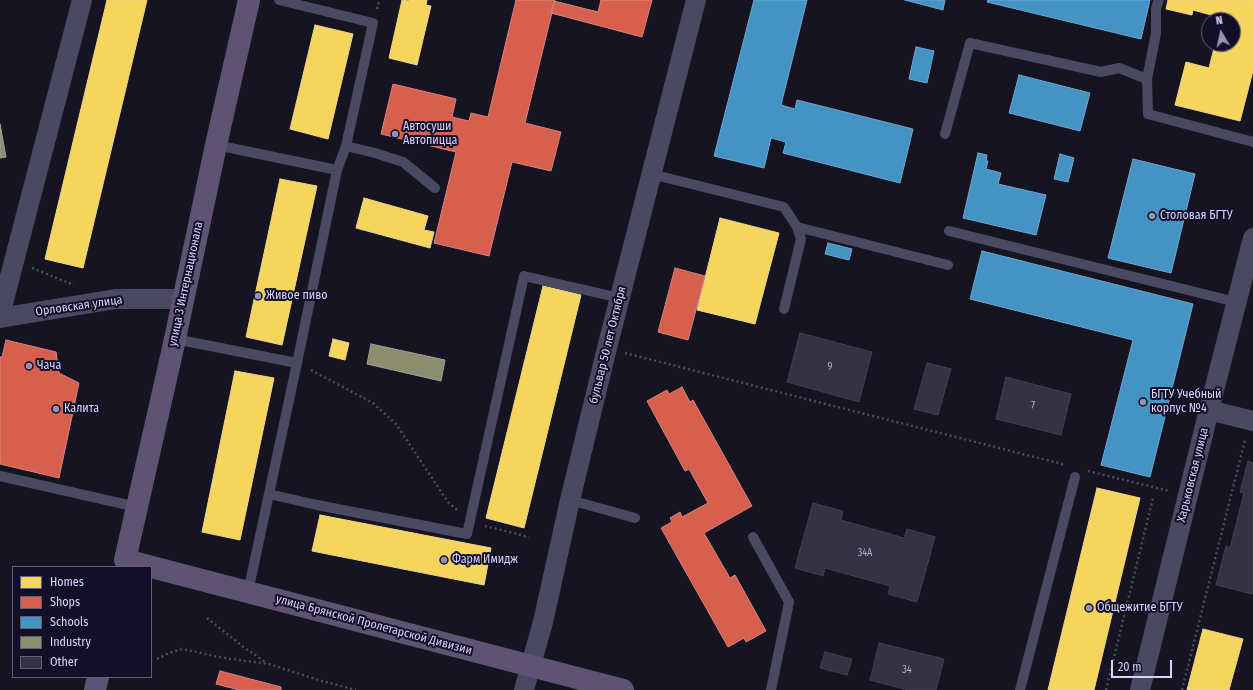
<!DOCTYPE html>
<html>
<head>
<meta charset="utf-8">
<style>
	body { margin:0 }
	#map { position:relative; width:1253px; height:690px; overflow:hidden; background:#161421; font-family:"Fira Sans Condensed",sans-serif }
	canvas { display:block }
	.legend { position:absolute; left:12px; top:566px; width:140px; height:112px; box-sizing:border-box; background:#130f26; border:1px solid #625e7d; margin:0; padding:5px 7px; list-style:none; font-size:12px; color:#d9d4ff }
	.legend li { display:flex; align-items:center; gap:8px; height:20px }
	.legend b { width:20px; border:1px solid #625e7d }
	.north { position:absolute; left:1201px; top:12px; width:40px; height:40px; box-sizing:border-box; background:#130f26; border:1px solid #625e7d; border-radius:50%; rotate:351deg; font-size:11px; font-weight:700; line-height:16px; text-align:center; color:#d9d4ff }
	.north::after { content:''; display:block; margin:auto; width:14px; height:18px; background:#9591b1; clip-path:polygon(50% 0,100% 100%,50% 72%,0 100%) }
	.scale { position:absolute; left:1111px; top:660px; width:61px; height:18px; box-sizing:border-box; border:2px solid #d9d4ff; border-top:0; padding-left:5px; font-size:12px; line-height:14px; white-space:nowrap; color:#d9d4ff; -webkit-text-stroke:3px #130f26; paint-order:stroke }
</style>
</head>
<body>
<div id="map">
<canvas width="1253" height="690"></canvas>
<ul class="legend">
<li><b style="height:11px;background:#f6d55c"></b>Homes</li>
<li><b style="height:11px;background:#d6604d"></b>Shops</li>
<li><b style="height:11px;background:#4393c3"></b>Schools</li>
<li><b style="height:11px;background:#8c8c6e"></b>Industry</li>
<li><b style="height:11px;background:#343243"></b>Other</li>
</ul>
<div class="north">N</div>
<div class="scale">20 m</div>
</div>
<script>
const context = document.querySelector('canvas').getContext('2d');
context.lineJoin = 'round';
function fillPath(path, color) {
  context.fillStyle = color;
  context.fill(path, 'evenodd');
}
function shape(rows) {
  const path = new Path2D();
  for (const r of rows) {
    path.moveTo(r[0], r[1]);
    for (let i = 2; i < r.length; i += 2) path.lineTo(r[i], r[i + 1]);
  }
  return path;
}
function strokePath(path, color, width, dash) {
  context.strokeStyle = color;
  context.lineWidth = width;
  context.lineCap = dash ? 'butt' : 'round';
  context.setLineDash(dash || []);
  context.stroke(path);
}
function label(font, color, halo, rows, align = 'center') {
  context.font = font + ' "Fira Sans Condensed",sans-serif';
  context.lineWidth = 4;
  context.setLineDash([]);
  context.textBaseline = 'middle';
  context.strokeStyle = halo;
  context.fillStyle = color;
  for (const [text, x, y, turn = 0] of rows) {
    context.save();
    context.translate(x, y);
    context.rotate((+turn || 0) * Math.PI / 180);
    context.textAlign = isNaN(turn) ? turn : align;
    if (halo) context.strokeText(text, 0, 0);
    context.fillText(text, 0, 0);
    context.restore();
  }
}
const homes = shape([
	[107,0,147,0,83,268,45,259,107,0],
	[402,0,409,1,409,0,427,0,426,5,431,6,417,65,389,58,402,0],
	[1168,0,1253,0,1253,71,1240,121,1175,105,1186,62,1209,68,1215,44,1233,44,1233,20,1222,20,1222,18,1193,10,1192,15,1166,9,1168,0],
	[315,25,353,34,328,139,290,129,315,25],
	[280,179,317,186,282,345,246,337,280,179],
	[364,198,428,216,424,230,434,232,430,248,356,228,364,198],
	[720,218,779,233,755,324,697,310,720,218],
	[543,286,581,295,524,528,486,518,543,286],
	[333,339,349,343,345,360,329,356,333,339],
	[235,371,274,378,240,540,202,532,235,371],
	[1097,488,1140,498,1094,690,1048,690,1097,488],
	[320,515,491,548,484,585,312,551,320,515],
	[1203,629,1243,639,1229,690,1187,690,1203,629]
]);
fillPath(homes, '#f6d55c');
strokePath(homes, '#edd58d', 1);
const shops = shape([
	[516,0,555,0,525,123,561,132,551,171,512,162,489,256,434,243,456,152,381,134,393,84,456,99,452,117,469,121,471,113,488,117,516,0],
	[601,0,652,0,642,37,551,13,554,1,598,12,601,0],
	[675,268,705,276,688,340,658,332,675,268],
	[6,340,56,352,59,373,79,383,59,478,0,464,0,357,2,357,6,340],
	[682,387,690,402,693,400,752,506,704,533,730,578,735,575,766,631,746,642,744,638,728,647,661,528,672,522,670,518,680,512,682,517,708,503,689,469,685,471,647,401,667,390,669,394,682,387],
	[220,671,281,687,281,690,239,690,216,684,220,671]
]);
fillPath(shops, '#d6604d');
strokePath(shops, '#d78382', 1);
const schools = shape([
	[754,0,807,0,781,105,795,109,797,100,913,129,900,183,783,153,786,142,771,138,764,168,714,156,754,0],
	[905,0,945,0,943,10,905,0],
	[988,0,1150,0,1141,39,987,2,988,0],
	[916,47,934,51,927,83,909,79,916,47],
	[1019,75,1090,93,1080,131,1009,113,1019,75],
	[978,153,987,155,986,161,988,161,986,169,1001,173,998,184,1046,195,1036,235,963,218,978,153],
	[1060,154,1074,158,1068,182,1054,179,1060,154],
	[1133,159,1195,174,1171,273,1108,258,1133,159],
	[828,243,852,249,849,260,825,254,828,243],
	[982,251,1193,304,1150,477,1101,465,1133,340,970,299,982,251]
]);
fillPath(schools, '#4393c3');
strokePath(schools, '#70a6d5', 1);
const industry = shape([
	[0,124,6,157,0,158,0,124],
	[371,344,445,360,441,381,367,364,371,344]
]);
fillPath(industry, '#8c8c6e');
strokePath(industry, '#a3a29a', 1);
const building = shape([
	[800,333,872,352,859,402,787,382,800,333],
	[927,363,951,369,938,415,914,409,927,363],
	[1006,377,1071,394,1061,435,996,419,1006,377],
	[1248,461,1253,463,1253,594,1216,585,1226,546,1230,548,1244,493,1240,492,1248,461],
	[813,503,843,511,841,520,904,538,907,529,935,537,917,602,888,594,890,586,825,568,823,576,795,568,813,503],
	[879,643,944,659,936,690,908,690,870,680,879,643],
	[825,652,852,659,847,675,820,668,825,652]
]);
fillPath(building, '#343243');
strokePath(building, '#433f54', 1);
strokePath(shape([
	[377,9,379,0],
	[32,268,74,285],
	[625,353,1066,465],
	[311,370,373,403,396,424,448,502,457,510],
	[1088,471,1169,491],
	[485,526,529,537],
	[207,618,246,649,267,663],
	[157,659,169,653,182,649,224,658,269,664,322,681,356,690],
	[1106,690,1153,498],
	[1182,690,1245,440]
]), '#44505f', 2.5, [2, 3]);
strokePath(shape([
	[1159,0,1156,8,1156,33,1147,79,1148,114,1253,142],
	[945,134,970,43,1101,72,1119,68,1147,79],
	[216,145,337,170,346,146,373,23,279,0],
	[346,146,375,153,403,162,435,188],
	[651,174,784,207,797,227,801,239,784,309],
	[797,227,948,265],
	[949,231,1236,302],
	[175,339,297,363],
	[0,476,137,507],
	[269,494,317,505,467,534,524,276,620,298],
	[570,500,635,518],
	[753,537,789,602,771,690],
	[248,592,297,363,337,170],
	[1020,690,1075,477]
]), '#4a4962', 10);
strokePath(shape([
	[0,315,82,0],
	[0,318,116,299,183,299],
	[1209,410,1253,421],
	[524,690,543,622,570,500,607,348,696,0],
	[1140,690,1209,410,1253,238]
]), '#4a4962', 20);
strokePath(shape([
	[95,690,98,677]
]), '#575674', 22);
strokePath(shape([
	[249,0,216,145,175,339,125,560,623,690]
]), '#5e5373', 22);
for (const [x, y, r, color] of [
	[395,134,4,"#9591b1"],
	[1152,216,4,"#9591b1"],
	[258,296,4,"#9591b1"],
	[29,366,4,"#9591b1"],
	[1143,402,4,"#9591b1"],
	[56,409,4,"#9591b1"],
	[444,560,4,"#9591b1"],
	[1089,608,4,"#9591b1"]
]) {
  const dot = new Path2D();
  dot.arc(x, y, r, 0, 2 * Math.PI);
  context.fillStyle = color;
  context.fill(dot);
  strokePath(dot, '#130f26', 1.5);
}
label('10px', '#b0acd0', null, [
	["9",830,367],
	["7",1033,406],
	["34А",865,553],
	["34",907,670]
]);
label('12px', '#d9d4ff', '#130f26', [
	["Автосуши",403,127],
	["Автопицца",403,141],
	["Столовая БГТУ",1160,216],
	["Живое пиво",266,296],
	["Чача",37,366],
	["БГТУ Учебный",1151,395],
	["корпус №4",1151,409],
	["Калита",64,409],
	["Фарм Имидж",452,560],
	["Общежитие БГТУ",1097,608]
], 'left');
label('12px', '#d9d4ff', '#130f26', [
	["улица 3 Интернационала",186,284,-78],
	["Орловская улица",79,306,-8],
	["бульвар 50 лет Октября",608,345,-76],
	["Харьковская улица",1193,475,-76],
	["улица Брянской Пролетарской Дивизии",374,625,15]
]);
</script>
</body>
</html>
